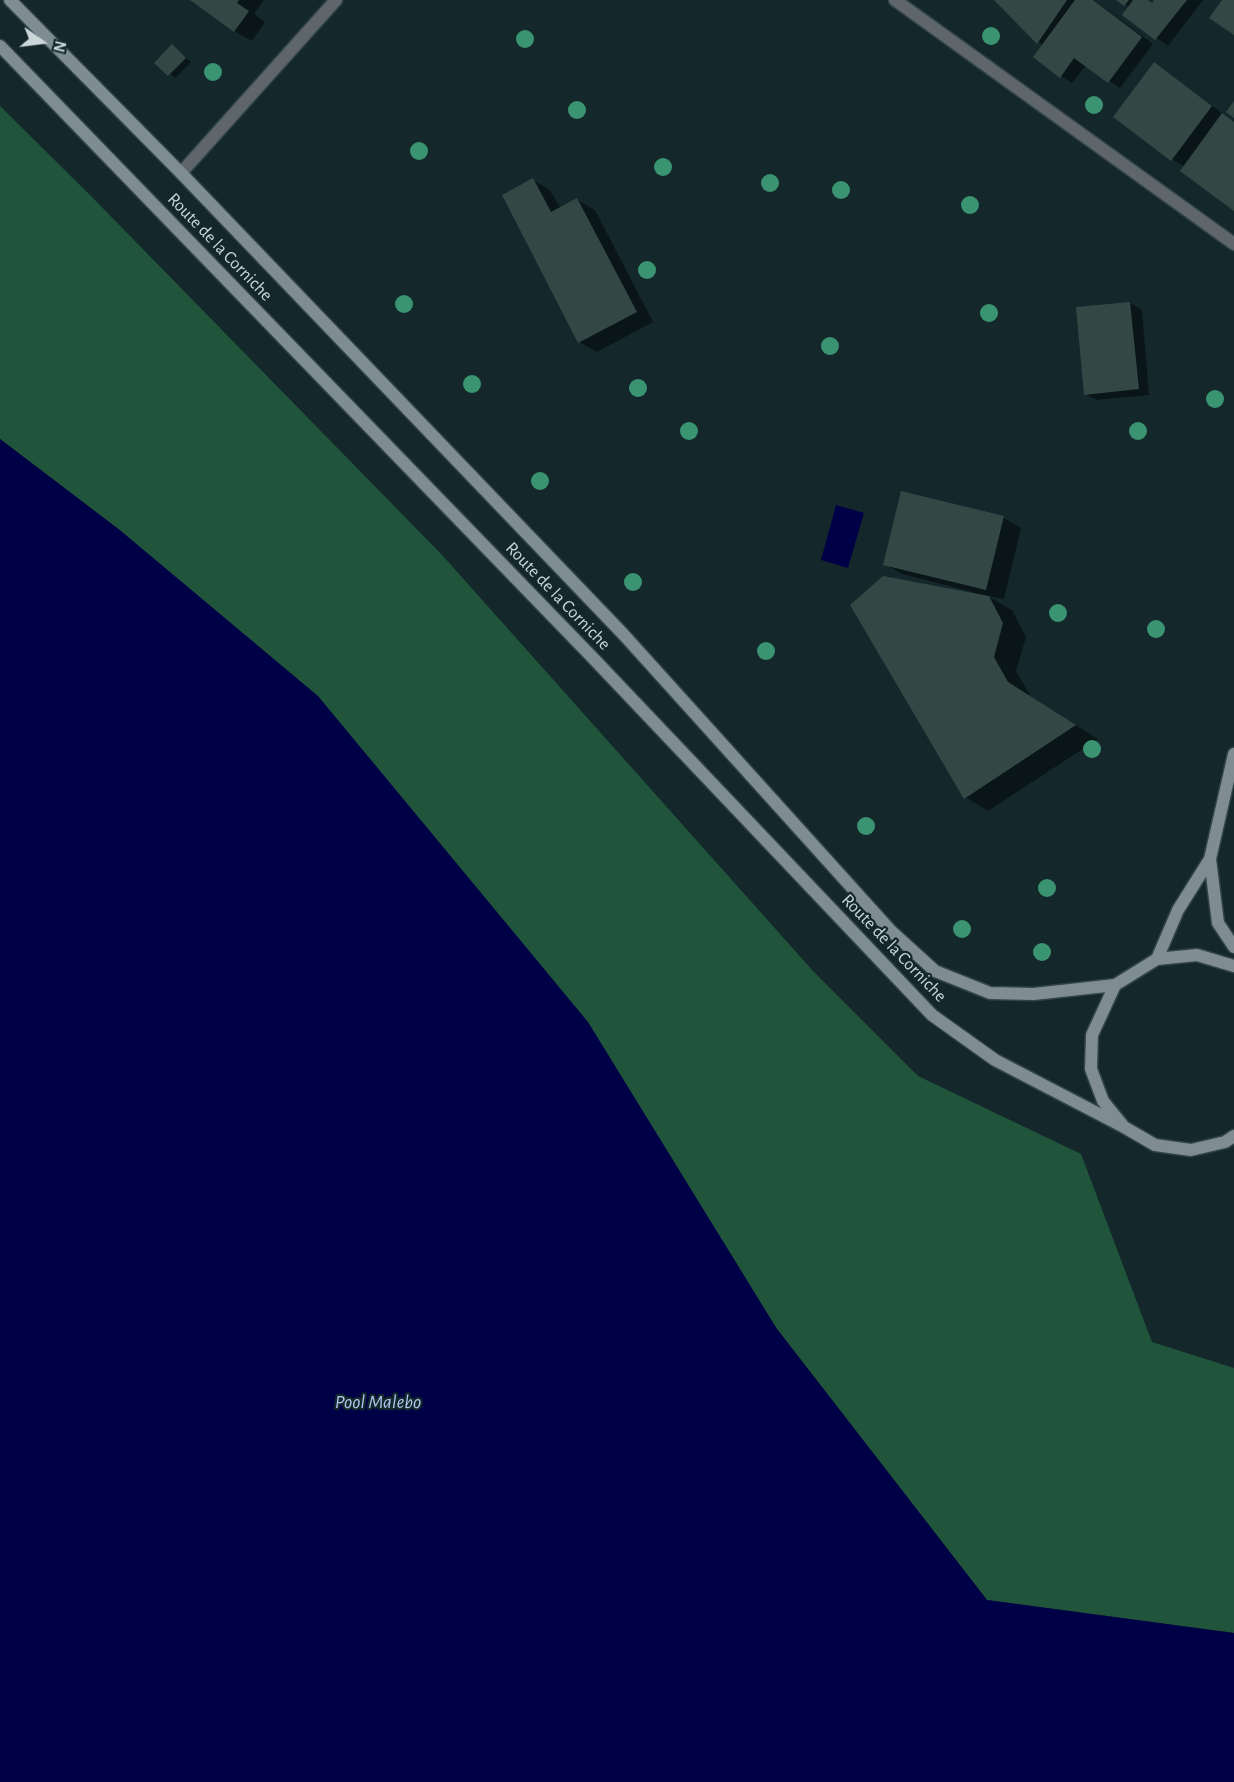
<!DOCTYPE html>
<html>
<head>
<meta charset="utf-8">
<style>
	body { margin:0 }
	#map { position:relative; width:1234px; height:1782px; overflow:hidden; background:#14282c; font-family:"Alegreya Sans",sans-serif }
	canvas { display:block }
	.north { position:absolute; left:12px; top:12px; width:60px; height:60px; -webkit-text-stroke:4px #14282c; paint-order:stroke; rotate:104deg; font-size:16px; font-weight:700; line-height:24px; text-align:center; color:#ccd7da }
	.north::after { content:''; display:block; margin:auto; width:21px; height:27px; background:#ccd7da; clip-path:polygon(50% 0,100% 100%,50% 72%,0 100%) }
</style>
</head>
<body>
<div id="map">
<canvas width="1234" height="1782"></canvas>
<div class="north">N</div>
</div>
<script>
const context = document.querySelector('canvas').getContext('2d');
context.lineJoin = 'round';
function fillPath(path, color) {
  context.fillStyle = color;
  context.fill(path, 'evenodd');
}
function shape(rows) {
  const path = new Path2D();
  for (const r of rows) {
    path.moveTo(r[0], r[1]);
    for (let i = 2; i < r.length; i += 2) path.lineTo(r[i], r[i + 1]);
  }
  return path;
}
function strokePath(path, color, width, dash) {
  context.strokeStyle = color;
  context.lineWidth = width;
  context.lineCap = dash ? 'butt' : 'round';
  context.setLineDash(dash || []);
  context.stroke(path);
}
function label(font, color, halo, rows, align = 'center') {
  context.font = font + ' "Alegreya Sans",sans-serif';
  context.lineWidth = 4.5;
  context.setLineDash([]);
  context.textBaseline = 'middle';
  context.strokeStyle = halo;
  context.fillStyle = color;
  for (const [text, x, y, turn = 0] of rows) {
    context.save();
    context.translate(x, y);
    context.rotate((+turn || 0) * Math.PI / 180);
    context.textAlign = isNaN(turn) ? turn : align;
    if (halo) context.strokeText(text, 0, 0);
    context.fillText(text, 0, 0);
    context.restore();
  }
}
fillPath(shape([
	[0,106,90,195,443,556,813,971,918,1076,1081,1154,1152,1342,1234,1368,1234,1633,987,1600,777,1329,121,531,0,439]
]), '#20543b');
fillPath(shape([
	[0,439,121,531,318,696,588,1022,777,1329,987,1600,1234,1633,1234,1782,0,1782],
	[836,505,864,513,848,568,821,560]
]), '#000047');
fillPath(shape([
	[192,0,264,0,254,14,265,22,252,41,234,31],
	[996,0,1094,0,1153,44,1120,88,1086,65,1072,83,1061,76,1043,46],
	[1119,0,1148,0,1153,4,1156,0,1203,0,1168,46,1124,14,1129,7],
	[172,46,191,62,175,78,157,63],
	[1165,71,1234,122,1234,209,1185,167,1172,159],
	[533,180,550,190,561,209,577,200,595,210,653,322,597,352,579,342,504,195],
	[1130,303,1142,310,1149,395,1097,400,1086,394],
	[902,493,1004,518,1021,528,1004,599,987,596,1012,610,1026,637,1016,671,1031,697,1098,739,988,811,965,797,973,592,902,574,885,564]
]), '#0007');
fillPath(shape([
	[190,0,239,0,237,3,249,11,234,32],
	[994,0,1067,0,1037,44],
	[1075,0,1093,0,1142,37,1108,83,1074,58,1060,78,1033,57],
	[1116,0,1129,0,1124,6],
	[1133,0,1148,0,1152,3,1154,0,1187,0,1155,40,1122,15],
	[1222,0,1234,0,1234,35,1209,18],
	[172,44,186,58,168,76,154,63],
	[1154,62,1212,106,1171,161,1113,117],
	[1234,101,1234,118,1226,112],
	[1222,113,1234,122,1234,211,1180,171],
	[533,178,551,212,577,198,637,312,578,343,502,195],
	[1130,302,1139,389,1084,395,1076,307],
	[901,491,1004,516,986,590,883,565],
	[883,576,989,596,1003,623,994,657,1008,682,1076,725,964,799,850,605]
]), '#334845');
const street = shape([
	[895,0,1234,244],
	[181,173,336,0]
]);
const secondary = shape([
	[10,0,181,173,624,635,891,931,935,971,990,993,1034,994,1115,985],
	[0,46,592,657,932,1015,995,1060,1124,1127],
	[1210,859,1218,923,1234,947],
	[1157,959,1178,910,1210,859,1234,754],
	[1234,966,1197,955,1157,959,1115,985,1092,1035,1091,1069,1103,1101,1124,1127,1155,1145,1191,1150,1225,1142,1234,1136]
]);
strokePath(street, '#314448', 15);
strokePath(secondary, '#314448', 15);
strokePath(street, '#5f666b', 12);
strokePath(secondary, '#808c94', 12);
context.fillStyle = '#3b9471';
for (const [x, y] of [
	[991,36],
	[525,39],
	[213,72],
	[1094,105],
	[577,110],
	[419,151],
	[663,167],
	[770,183],
	[841,190],
	[970,205],
	[647,270],
	[404,304],
	[989,313],
	[830,346],
	[472,384],
	[638,388],
	[1215,399],
	[689,431],
	[1138,431],
	[540,481],
	[633,582],
	[1058,613],
	[1156,629],
	[766,651],
	[1092,749],
	[866,826],
	[1047,888],
	[962,929],
	[1042,952]
]) {
  context.beginPath();
  context.arc(x, y, 9, 0, 2 * Math.PI);
  context.fill();
}
label('18px', '#ccd7da', '#14282c', [
	["Route de la Corniche",220,247,46],
	["Route de la Corniche",558,596,46],
	["Route de la Corniche",894,948,46]
]);
label('italic 20px', '#b0c8f1', '#14282c', [
	["Pool Malebo",378,1402]
]);
</script>
</body>
</html>
